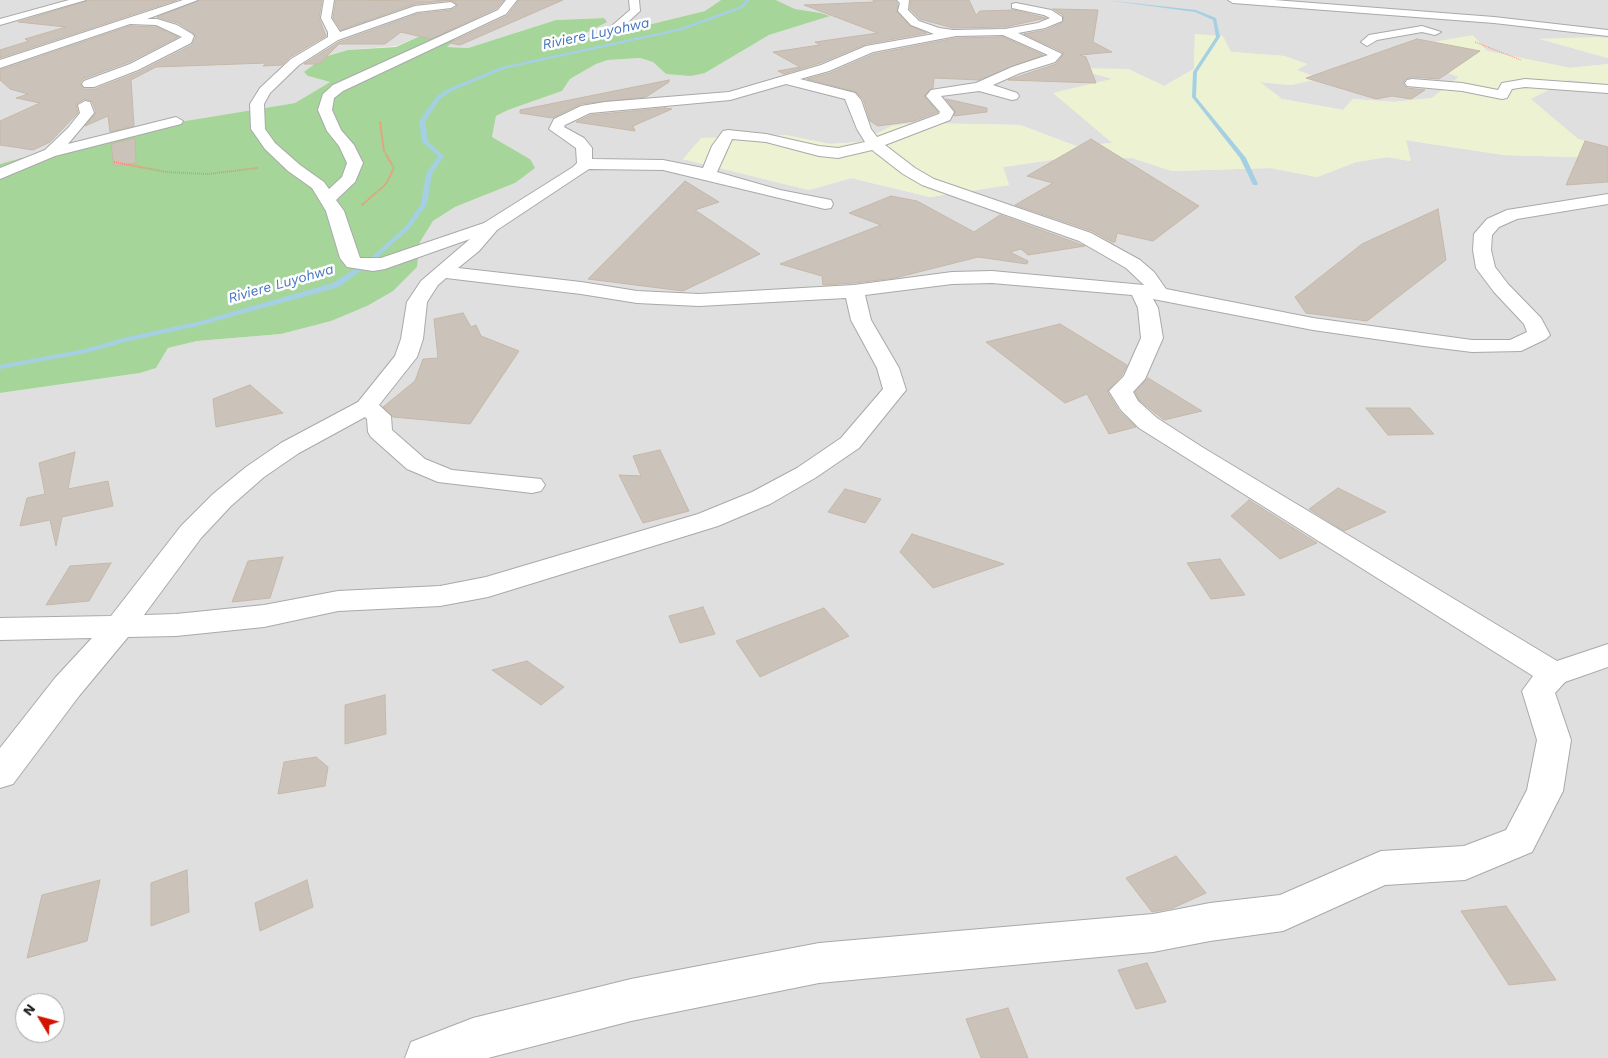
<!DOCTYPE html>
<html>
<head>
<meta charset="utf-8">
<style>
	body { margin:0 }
	#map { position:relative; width:1608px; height:1058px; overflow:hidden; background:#f3f0e8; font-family:"Work Sans",sans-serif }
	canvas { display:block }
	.north { position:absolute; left:15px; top:993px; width:50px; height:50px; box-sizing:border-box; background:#fff; border:1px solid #a7a7a7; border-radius:50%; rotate:307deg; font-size:14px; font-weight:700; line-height:20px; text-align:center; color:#222 }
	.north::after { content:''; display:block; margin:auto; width:18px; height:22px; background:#d31200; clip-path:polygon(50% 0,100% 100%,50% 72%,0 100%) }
</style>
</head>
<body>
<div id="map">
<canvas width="1608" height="1058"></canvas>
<div class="north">N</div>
</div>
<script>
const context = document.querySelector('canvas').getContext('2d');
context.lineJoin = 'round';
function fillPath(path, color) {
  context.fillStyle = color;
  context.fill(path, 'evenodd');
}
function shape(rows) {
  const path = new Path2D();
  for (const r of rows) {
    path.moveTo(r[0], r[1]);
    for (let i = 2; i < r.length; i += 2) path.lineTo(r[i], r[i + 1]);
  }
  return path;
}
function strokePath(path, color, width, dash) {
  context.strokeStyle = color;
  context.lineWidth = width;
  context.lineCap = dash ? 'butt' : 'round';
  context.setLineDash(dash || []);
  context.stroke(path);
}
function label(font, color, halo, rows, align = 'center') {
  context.font = font + ' "Work Sans",sans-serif';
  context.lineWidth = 5;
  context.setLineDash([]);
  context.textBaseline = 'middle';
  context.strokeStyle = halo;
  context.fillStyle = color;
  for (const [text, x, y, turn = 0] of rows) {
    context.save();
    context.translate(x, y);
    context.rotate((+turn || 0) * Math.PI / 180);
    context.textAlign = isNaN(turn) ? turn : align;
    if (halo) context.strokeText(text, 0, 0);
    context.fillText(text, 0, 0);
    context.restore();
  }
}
fillPath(shape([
	[0,0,721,0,705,11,593,38,585,38,584,34,606,22,603,18,556,20,468,48,446,47,422,35,396,46,348,50,324,57,308,76,330,82,295,103,106,134,0,164],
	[776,0,1608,0,1608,38,1541,39,1608,58,1608,64,1570,68,1487,51,1479,43,1390,51,1459,77,1432,98,1394,102,1353,99,1343,110,1282,99,1259,82,1291,85,1319,78,1296,70,1307,64,1284,56,1231,52,1195,34,1194,69,1164,86,1128,69,1077,69,1113,79,1054,93,1113,143,1076,146,1020,125,916,123,892,126,860,142,830,144,785,135,683,159,809,190,851,178,930,197,1009,185,1003,167,1058,159,1132,158,1172,171,1271,168,1317,177,1356,162,1387,157,1410,161,1405,140,1504,155,1608,158,1608,1058,0,1058,0,393,140,373,156,368,168,348,197,341,281,334,330,321,367,306,417,267,420,242,433,221,455,207,515,183,530,159,492,137,496,116,508,110,562,91,570,79,596,64,608,60,640,58,653,62,666,74,705,73,769,35,829,16,821,13,795,9],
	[25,1003,55,1003,55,1033,25,1033],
	[1568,80,1608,84,1608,147,1578,139,1530,99]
]), '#e0dfdf');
fillPath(shape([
	[1195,34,1223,36,1231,52,1284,56,1307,64,1297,70,1320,79,1291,85,1260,82,1282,99,1343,110,1353,99,1394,102,1432,98,1459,77,1389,50,1473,35,1487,51,1570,68,1608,64,1608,84,1568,80,1531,99,1578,139,1608,147,1608,158,1504,155,1406,140,1411,161,1387,157,1356,162,1317,177,1271,168,1172,171,1132,158,1058,159,1003,167,1009,185,930,197,851,178,809,190,683,159,701,138,785,135,830,144,860,142,892,126,916,123,1020,125,1076,146,1112,143,1053,93,1112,79,1075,68,1128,69,1164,86,1194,69],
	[1596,37,1608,38,1608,58,1539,39]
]), '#edf2d2');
fillPath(shape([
	[721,0,776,0,795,9,821,13,830,16,769,35,705,73,691,76,666,74,653,62,640,58,608,60,596,64,570,79,562,91,508,110,496,116,492,137,530,159,535,168,515,183,455,207,433,221,420,242,417,267,393,291,367,306,331,321,281,334,197,341,168,348,156,368,140,373,0,393,0,164,106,134,295,103,330,82,308,76,304,72,324,57,348,50,396,47,422,35,441,31,460,34,447,47,468,48,556,20,604,18,607,22,584,34,585,38,594,38,705,11]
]), '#a5d599');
fillPath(shape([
	[746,0,750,0,743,8,683,30,504,69,452,91,441,98,425,121,428,141,444,156,432,174,427,204,410,228,370,264,339,287,198,326,129,341,86,353,0,369,0,365,85,349,127,337,197,322,333,283,366,262,406,226,421,204,426,174,438,156,422,142,419,121,437,96,448,89,501,67,681,28,741,6,746,0],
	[1105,0,1196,10,1216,18,1220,37,1197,72,1196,97,1246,158,1258,184,1257,185,1253,185,1240,158,1192,97,1193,72,1216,37,1213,20,1195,12,1105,0]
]), '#a5d0e4');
const building = shape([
	[90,0,177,0,0,58,0,50,29,41,25,39,66,27,18,22,90,0],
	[200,0,322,0,319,18,326,36,290,57,282,65,263,66,266,63,156,67,131,80,134,126,110,132,108,116,85,126,96,112,92,101,85,99,76,104,78,113,50,142,33,150,0,145,0,121,40,103,16,98,28,94,10,89,0,80,0,70,130,26,156,27,178,37,129,62,83,79,80,83,84,89,95,89,139,72,192,45,196,37,193,33,178,23,157,17,200,0],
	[336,0,431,1,452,0,504,0,497,8,431,39,401,32,385,44,339,44,319,64,304,64,339,42,417,14,451,10,458,6,451,0,415,4,341,30,333,18,336,0],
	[519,0,563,0,460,45,449,43,507,16,519,0],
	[873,0,895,0,898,4,897,12,910,26,927,33,866,44,820,63,784,74,778,71,800,67,773,52,820,45,815,42,878,33,804,5,874,2,873,0],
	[911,0,969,0,976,15,980,11,1014,10,1046,18,1005,27,953,28,920,19,910,9,911,0],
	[1053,9,1098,10,1093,42,1112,52,1080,55,1086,57,1096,83,1008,80,1056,64,1063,55,1063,52,1024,34,1046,30,1064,22,1063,15,1053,9],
	[1003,37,1043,55,979,80,934,78,933,88,924,96,938,112,914,121,878,126,870,121,863,99,856,92,807,79,830,73,874,54,956,38,1003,37],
	[1417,39,1480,51,1439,79,1412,77,1405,79,1403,84,1407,88,1425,90,1411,99,1392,96,1376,99,1306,78,1417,39],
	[669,80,669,82,646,97,581,104,552,118,520,113,520,110,669,80],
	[946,99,987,108,987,112,954,116,955,111,946,99],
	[665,108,672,109,633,126,635,131,576,122,591,115,665,108],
	[135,138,136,163,114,166,111,144,135,138],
	[1091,139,1199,206,1153,241,1117,233,1115,242,1112,242,1092,231,1015,205,1053,183,1027,176,1091,139],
	[1585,141,1608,147,1608,182,1566,185,1585,141],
	[685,181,719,202,695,210,760,254,683,291,588,279,685,181],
	[891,196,917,201,974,232,1000,215,1085,246,1028,255,1021,249,1010,252,1028,261,1027,264,978,257,895,278,854,283,823,285,822,276,780,264,881,225,849,213,891,196],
	[1438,209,1446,260,1367,321,1306,313,1295,297,1362,244,1438,209],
	[463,313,471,327,476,325,481,336,519,351,470,424,393,417,383,407,415,381,423,359,438,358,434,319,463,313],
	[1060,324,1127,365,1122,375,1107,391,1119,411,1136,427,1109,434,1087,394,1065,403,986,342,1060,324],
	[1148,378,1202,411,1164,420,1139,400,1135,392,1148,378],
	[250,385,283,413,216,427,213,399,250,385],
	[1366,408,1410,408,1434,434,1388,435,1366,408],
	[660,450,689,511,643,523,619,475,641,476,633,456,660,450],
	[75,452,68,489,108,481,113,506,62,517,56,546,50,520,20,526,27,498,45,494,39,463,75,452],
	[1338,488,1386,512,1344,531,1309,509,1338,488],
	[845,489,881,499,865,523,828,512,845,489],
	[1249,500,1317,543,1280,559,1231,516,1249,500],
	[912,534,1004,564,933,588,900,552,912,534],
	[283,557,270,598,232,602,248,561,283,557],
	[1220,559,1245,595,1211,599,1187,563,1220,559],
	[111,563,89,601,46,605,70,566,111,563],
	[703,607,715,634,680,643,669,616,703,607],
	[824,608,849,636,760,677,736,641,824,608],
	[527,661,564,687,541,705,492,670,527,661],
	[385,695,386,734,345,744,345,705,385,695],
	[316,757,328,767,325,786,278,794,284,762,316,757],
	[1176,856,1206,893,1173,908,1152,912,1126,878,1176,856],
	[187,870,189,912,151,926,151,883,187,870],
	[100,880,87,941,27,958,42,895,100,880],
	[307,880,313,907,260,931,255,903,307,880],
	[1506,906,1556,980,1509,985,1461,911,1506,906],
	[1147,963,1166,1002,1136,1009,1118,970,1147,963],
	[1008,1008,1028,1058,981,1058,966,1019,1008,1008]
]);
fillPath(building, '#cbc3ba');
strokePath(building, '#c6b8a8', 1);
const minor = shape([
	[69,0,86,0,0,25,0,19,69,0],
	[183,0,198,0,147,19,157,19,177,25,192,34,194,36,191,43,138,70,94,87,84,87,82,84,84,81,130,64,182,37,156,25,130,24,0,68,0,60,183,0],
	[324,0,334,0,331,18,340,32,415,6,451,2,456,5,451,8,417,12,338,40,299,65,270,93,264,104,265,129,275,143,300,165,324,182,329,189,342,177,347,163,339,146,327,131,318,110,323,94,333,85,498,10,506,0,517,0,506,14,343,91,334,98,332,110,341,130,354,145,363,163,355,182,336,200,344,211,360,258,381,258,484,223,573,167,577,163,576,148,549,129,554,119,581,106,605,102,729,92,821,65,866,46,934,34,911,25,898,11,900,3,897,0,909,0,908,10,919,21,939,28,953,30,1005,29,1038,23,1050,18,1044,15,1012,8,1012,4,1016,3,1051,10,1062,17,1062,21,1045,28,1018,33,1062,54,1055,62,1020,73,993,85,1017,93,1019,96,1017,99,1012,100,979,91,941,96,954,112,950,120,885,145,915,168,934,179,1091,233,1140,260,1154,272,1166,289,1313,318,1472,340,1510,340,1527,332,1524,324,1494,292,1476,268,1473,250,1474,234,1487,219,1507,210,1608,194,1608,204,1517,219,1499,227,1492,235,1491,250,1495,267,1508,284,1541,318,1550,335,1546,339,1521,351,1472,352,1424,346,1313,330,1153,299,1158,308,1163,338,1145,379,1133,392,1138,401,1157,418,1202,447,1557,661,1608,644,1608,667,1565,682,1555,693,1571,740,1563,791,1532,852,1465,880,1385,885,1283,931,1210,941,1153,952,819,983,631,1021,488,1058,405,1058,411,1042,473,1018,631,979,819,943,1153,914,1210,903,1280,895,1381,851,1464,846,1506,830,1527,790,1537,740,1522,691,1533,676,1139,428,1121,410,1109,391,1124,376,1141,338,1138,308,1132,295,992,283,952,284,865,295,871,320,899,368,906,390,859,448,815,478,770,504,718,526,488,597,440,606,338,611,264,627,176,636,128,637,79,696,13,784,0,788,0,748,55,678,92,638,0,640,0,618,111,616,181,526,213,494,246,467,281,443,358,402,395,356,401,339,407,302,421,281,470,239,385,269,373,271,347,267,340,258,326,211,312,188,288,171,265,149,251,129,250,104,260,88,291,59,328,37,328,32,321,18,324,0],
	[1003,35,1048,55,1012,67,976,83,931,90,926,96,940,112,939,114,877,137,871,129,861,100,855,93,800,79,829,71,873,52,956,36,1003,35],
	[786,84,845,99,857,129,865,142,838,148,819,146,766,134,728,130,723,131,712,146,703,168,663,160,592,159,592,148,584,138,564,127,565,125,590,113,730,100,786,84],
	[732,139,766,142,819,156,838,158,872,150,903,174,922,185,1079,241,1126,268,1144,285,992,271,952,272,854,285,699,294,637,291,581,282,458,268,479,251,497,230,589,169,663,170,825,209,831,208,833,204,831,200,780,190,717,172,732,139],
	[446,278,581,294,637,303,699,306,846,298,851,320,877,368,883,389,841,438,797,468,752,492,698,514,486,577,440,586,338,591,264,605,176,614,144,615,201,538,231,506,264,477,299,453,365,417,367,419,368,432,371,437,407,469,438,482,532,493,541,491,545,485,541,479,452,470,425,459,392,430,391,416,379,405,417,357,423,339,427,302,438,285,446,278],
	[629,0,639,0,640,11,614,35,606,35,606,31,630,10,629,0],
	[1228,0,1274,0,1494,17,1608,30,1608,36,1494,23,1233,3,1228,0],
	[1422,26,1441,32,1435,35,1422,32,1377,40,1367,46,1361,42,1369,35,1422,26],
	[1412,79,1462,83,1498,90,1502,83,1525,79,1608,85,1608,93,1525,87,1512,89,1507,98,1502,99,1462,91,1407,86,1405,83,1407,80,1412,79],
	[85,101,90,102,94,113,68,144,176,117,183,121,181,124,55,156,0,179,0,168,45,150,68,128,80,113,78,105,85,101]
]);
strokePath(minor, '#a9a9a9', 2);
strokePath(shape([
	[1475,42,1521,60]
]), '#ff886c', 1, [1, 1]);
strokePath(shape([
	[114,162,166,172,208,174,258,168],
	[362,205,386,184,394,168,384,151,380,122]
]), '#ff886c', 2, [1, 1]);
fillPath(minor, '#fff');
label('italic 14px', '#4375bc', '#fff', [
	["Riviere Luyohwa",596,34,-12],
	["Riviere Luyohwa",281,284,-16]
]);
</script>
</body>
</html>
